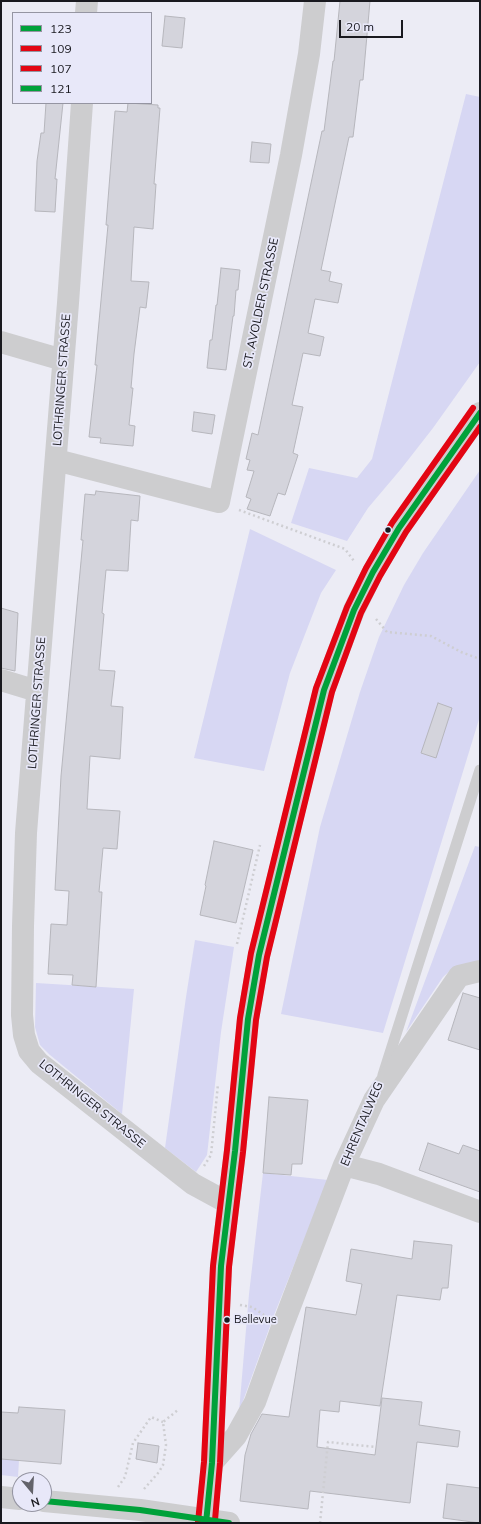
<!DOCTYPE html>
<html>
<head>
<meta charset="utf-8">
<style>
	body { margin:0 }
	#map { position:relative; width:481px; height:1524px; overflow:hidden; background:#ececf5; font-family:Mulish,sans-serif }
	canvas { display:block }
	.frame { position:absolute; inset:0; border:2px solid #19191f; pointer-events:none }
	.legend { position:absolute; left:12px; top:12px; width:140px; height:92px; box-sizing:border-box; background:#e8e8f9; border:1px solid #9595a2; margin:0; padding:5px 7px; list-style:none; font-size:12px; color:#19191f }
	.legend li { display:flex; align-items:center; gap:8px; height:20px }
	.legend b { width:20px; border:1px solid #9595a2 }
	.north { position:absolute; left:12px; top:1472px; width:40px; height:40px; box-sizing:border-box; background:#e8e8f9; border:1px solid #9595a2; border-radius:50%; rotate:162deg; font-size:11px; font-weight:700; line-height:16px; text-align:center; color:#19191f }
	.north::after { content:''; display:block; margin:auto; width:14px; height:18px; background:#63636a; clip-path:polygon(50% 0,100% 100%,50% 72%,0 100%) }
	.scale { position:absolute; left:339px; top:20px; width:64px; height:18px; box-sizing:border-box; border:2px solid #19191f; border-top:0; padding-left:5px; font-size:12px; line-height:14px; white-space:nowrap; color:#19191f; -webkit-text-stroke:3px #e8e8f9; paint-order:stroke }
</style>
</head>
<body>
<div id="map">
<canvas width="481" height="1524"></canvas>
<div class="frame"></div>
<ul class="legend">
<li><b style="height:5px;background:#00a13a"></b>123</li>
<li><b style="height:5px;background:#e30513"></b>109</li>
<li><b style="height:5px;background:#e30513"></b>107</li>
<li><b style="height:5px;background:#00a13a"></b>121</li>
</ul>
<div class="north">N</div>
<div class="scale">20 m</div>
</div>
<script>
const context = document.querySelector('canvas').getContext('2d');
context.lineJoin = 'round';
function fillPath(path, color) {
  context.fillStyle = color;
  context.fill(path, 'evenodd');
}
function shape(rows) {
  const path = new Path2D();
  for (const r of rows) {
    path.moveTo(r[0], r[1]);
    for (let i = 2; i < r.length; i += 2) path.lineTo(r[i], r[i + 1]);
  }
  return path;
}
function strokePath(path, color, width, dash) {
  context.strokeStyle = color;
  context.lineWidth = width;
  context.lineCap = dash ? 'butt' : 'round';
  context.setLineDash(dash || []);
  context.stroke(path);
}
function label(font, color, halo, rows, align = 'center') {
  context.font = font + ' Mulish,sans-serif';
  context.lineWidth = 3.5;
  context.setLineDash([]);
  context.textBaseline = 'middle';
  context.strokeStyle = halo;
  context.fillStyle = color;
  for (const [text, x, y, turn = 0] of rows) {
    context.save();
    context.translate(x, y);
    context.rotate((+turn || 0) * Math.PI / 180);
    context.textAlign = isNaN(turn) ? turn : align;
    if (halo) context.strokeText(text, 0, 0);
    context.fillText(text, 0, 0);
    context.restore();
  }
}
fillPath(shape([
	[466,94,480,97,480,362,433,428,401,469,368,508,347,541,291,523,309,468,357,478,372,459],
	[480,470,480,716,383,1033,281,1014,320,827,360,692,379,637,404,585,423,553],
	[250,529,336,570,321,593,290,673,264,771,194,758],
	[475,846,480,847,480,961,454,967,443,977,406,1032],
	[195,940,234,947,221,1032,207,1155,196,1172,165,1148,186,997],
	[36,983,134,989,122,1114,50,1055,40,1045,35,1027],
	[263,1173,328,1180,274,1315,239,1412,249,1294],
	[1,1459,19,1460,18,1477,1,1475]
]), '#d7d7f3');
const building = shape([
	[340,1,370,1,363,80,360,80,353,137,349,137,321,270,331,272,329,281,342,284,338,303,315,299,308,333,324,337,320,356,303,353,292,405,303,407,293,453,298,455,285,495,278,493,270,516,247,509,251,499,246,497,254,471,247,470,250,460,246,459,252,433,258,435,322,131,324,131,333,61,334,61,340,1],
	[165,16,185,18,182,48,162,46,165,16],
	[46,103,63,103,55,179,57,179,55,212,35,211,37,161,41,133,44,133,46,103],
	[128,103,158,105,158,108,160,108,154,184,156,184,153,229,134,227,131,281,149,282,146,308,140,307,134,354,131,388,133,388,129,425,135,426,133,446,100,443,101,438,89,437,97,365,95,365,108,225,106,225,115,111,127,112,128,103],
	[252,142,271,144,269,163,250,162,252,142],
	[221,268,240,270,238,290,236,290,234,316,233,316,226,370,207,368,210,340,212,340,216,305,217,305,221,268],
	[194,412,215,415,212,434,192,431,194,412],
	[96,491,140,496,138,521,131,520,128,571,106,570,102,613,104,614,99,670,115,671,111,706,123,707,120,759,90,756,87,809,120,811,117,849,103,848,99,892,102,892,96,987,72,985,73,975,48,974,51,924,67,925,69,891,55,890,61,776,83,540,81,540,85,494,95,495,96,491],
	[1,608,18,613,15,671,1,668,1,608],
	[438,703,452,708,436,758,421,753,438,703],
	[214,841,253,850,236,923,200,915,206,886,205,885,214,841],
	[463,993,480,998,480,1050,448,1040,463,993],
	[269,1097,308,1100,302,1164,292,1164,291,1175,263,1173,269,1097],
	[428,1143,459,1154,463,1145,480,1151,480,1192,419,1170,428,1143],
	[414,1241,452,1245,448,1288,442,1288,440,1300,397,1295,380,1406,340,1401,339,1412,320,1410,317,1447,375,1455,382,1398,422,1402,419,1425,460,1431,458,1447,417,1442,410,1503,310,1491,308,1509,240,1501,245,1455,251,1434,262,1414,289,1417,306,1307,356,1315,362,1284,346,1281,351,1249,412,1259,414,1241],
	[19,1407,65,1410,61,1464,1,1459,1,1412,18,1413,19,1407],
	[138,1443,159,1446,157,1463,136,1459,138,1443],
	[447,1484,480,1488,480,1523,443,1518,447,1484]
]);
fillPath(building, '#d4d4dc');
strokePath(building, '#b6b6bc', 1);
strokePath(shape([
	[239,510,345,549,354,561],
	[376,619,387,632,431,636,461,652,480,659],
	[237,944,260,845],
	[204,1166,211,1155,218,1084],
	[240,1305,252,1307,264,1315],
	[118,1487,125,1477,133,1443,151,1417,163,1422],
	[144,1489,159,1472,163,1465,166,1445,163,1422,178,1410],
	[320,1523,328,1442,376,1447]
]), '#ceced2', 2.5, [2, 3]);
strokePath(shape([
	[383,1075,480,770]
]), '#cdcdcf', 11);
strokePath(shape([
	[86,13,87,1],
	[82,103,68,303,26,833,23,926,22,1015,24,1035,29,1051,39,1063,193,1184,228,1203],
	[1,342,63,360],
	[56,460,219,502,291,155,309,54,315,1],
	[1,680,37,691],
	[344,1165,379,1174,480,1212],
	[212,1463,236,1436,255,1402,281,1330,344,1165,374,1100,459,976,480,971]
]), '#cdcdcf', 22);
strokePath(shape([
	[1,1497,20,1499],
	[44,1501,140,1510,229,1523]
]), '#cdcdcf', 22);
strokePath(shape([
	[206,1523,212,1463,221,1266,235,1151,248,1019,259,955,324,690,354,610,373,572,399,528,480,413]
]), '#cdcdcf', 22);
strokePath(shape([
	[206,1523,212,1463,221,1266,235,1151,248,1019,259,955,324,690,354,610,373,572,399,528,480,413]
]), '#00a13a', 6);
strokePath(shape([
	[215,1520,220,1463,229,1267,243,1152,256,1020,267,957,332,692,361,613,380,576,406,532,480,427]
]), '#e30513', 6);
strokePath(shape([
	[198,1522,204,1462,213,1266,227,1150,240,1018,251,953,316,688,347,607,366,568,392,523,473,408]
]), '#e30513', 6);
strokePath(shape([
	[44,1501,140,1510,229,1523]
]), '#00a13a', 6);
for (const [x, y, r, color] of [
	[388,530,3.5,"#19191f"],
	[227,1320,3.5,"#19191f"]
]) {
  const dot = new Path2D();
  dot.arc(x, y, r, 0, 2 * Math.PI);
  context.fillStyle = color;
  context.fill(dot);
  strokePath(dot, '#e8e8f9', 1.5);
}
label('11px', '#19191f', '#e8e8f9', [
	["Bellevue",234,1320]
], 'left');
label('12px', '#19191f', '#e8e8f9', [
	["ST. AVOLDER STRASSE",261,303,-78],
	["LOTHRINGER STRASSE",62,380,-86],
	["LOTHRINGER STRASSE",37,703,-86],
	["LOTHRINGER STRASSE",92,1104,39],
	["EHRENTALWEG",362,1124,-67]
]);
</script>
</body>
</html>
